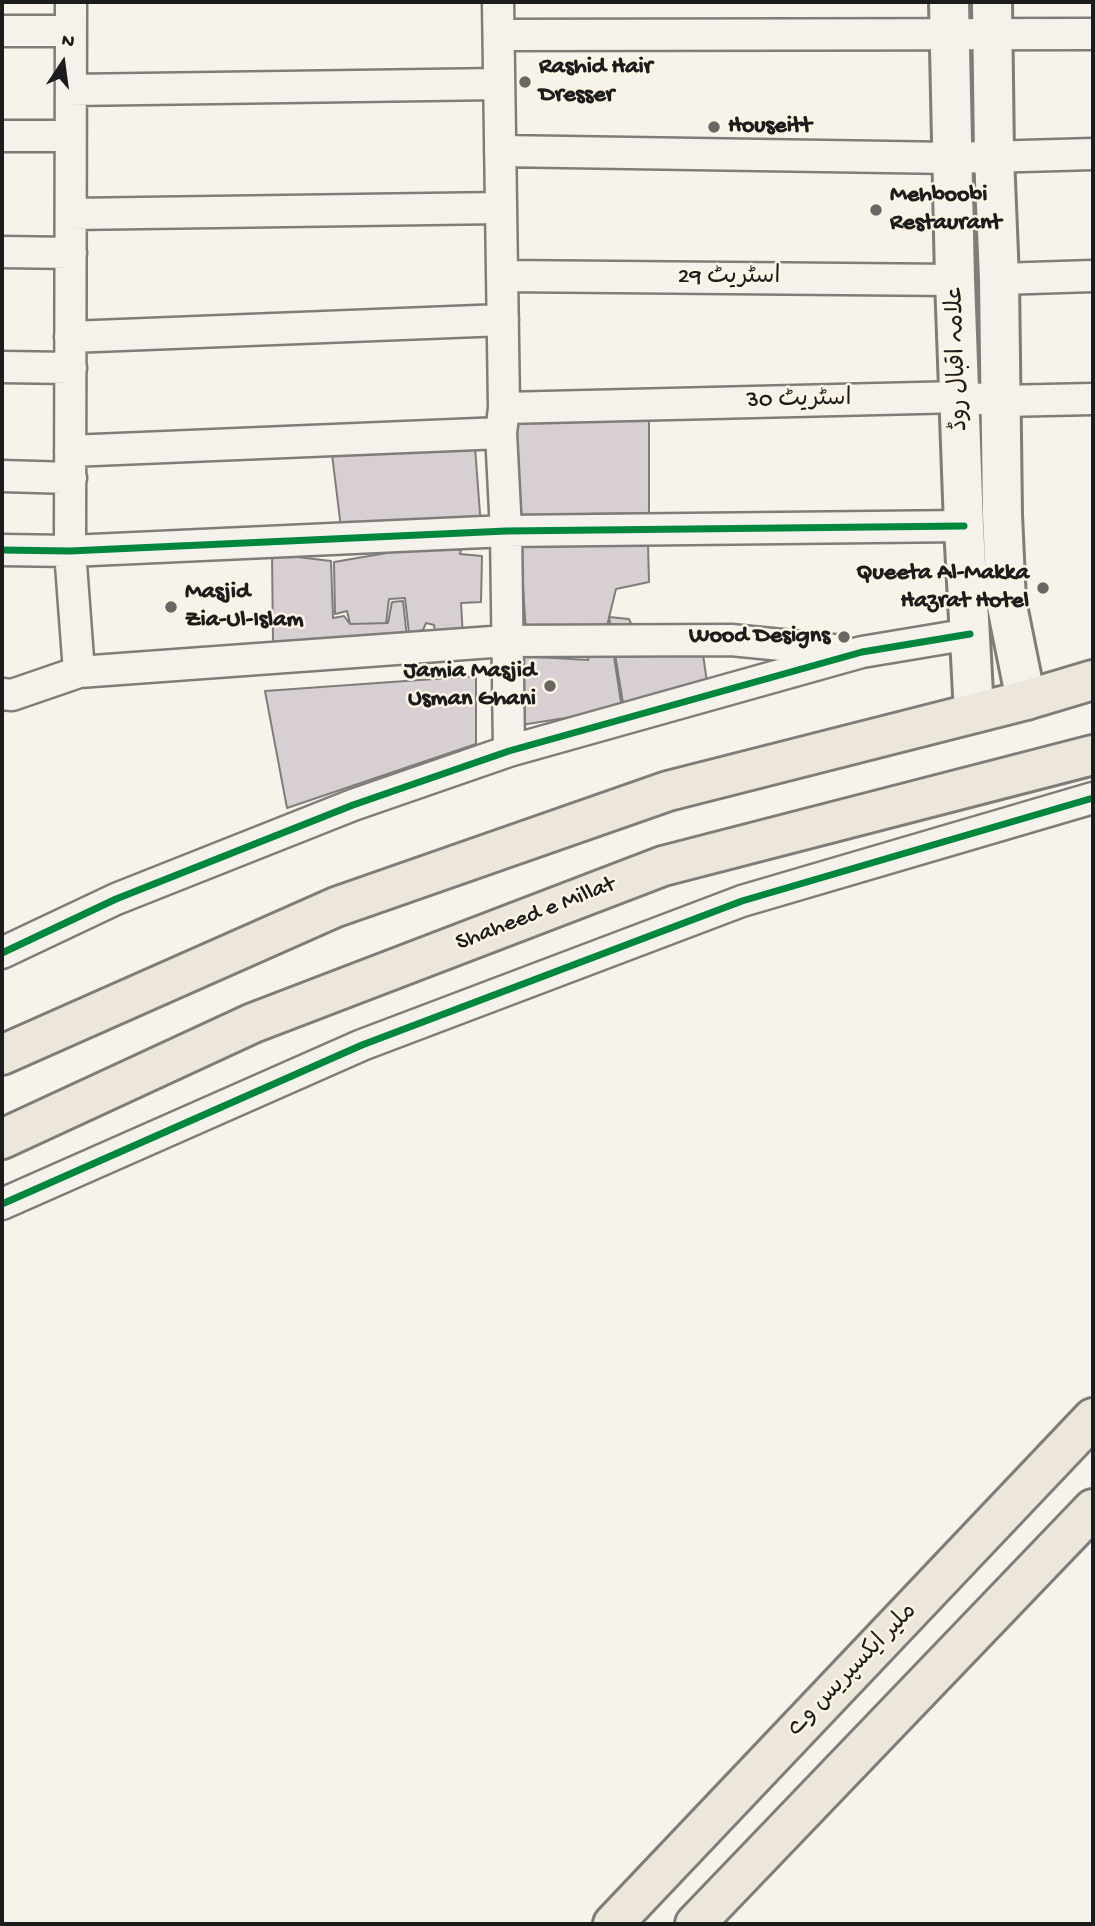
<!DOCTYPE html>
<html>
<head>
<meta charset="utf-8">
<style>
	body { margin:0 }
	#map { position:relative; width:1095px; height:1926px; overflow:hidden; background:#f7f3ea; font-family:"Gochi Hand",sans-serif }
	canvas { display:block }
	.frame { position:absolute; inset:0; border:4px solid #1c1c1c; pointer-events:none }
	.north { position:absolute; left:28px; top:28px; width:70px; height:70px; -webkit-text-stroke:5px #fcf5e5; paint-order:stroke; rotate:13deg; font-size:19px; font-weight:700; line-height:28px; text-align:center; color:#1c1c1c }
	.north::after { content:''; display:block; margin:auto; width:24px; height:32px; background:#1c1c1c; clip-path:polygon(50% 0,100% 100%,50% 72%,0 100%) }
</style>
</head>
<body>
<div id="map">
<canvas width="1095" height="1926"></canvas>
<div class="frame"></div>
<div class="north">N</div>
</div>
<script>
const context = document.querySelector('canvas').getContext('2d');
context.lineJoin = 'round';
function fillPath(path, color) {
  context.fillStyle = color;
  context.fill(path, 'evenodd');
}
function shape(rows) {
  const path = new Path2D();
  for (const r of rows) {
    path.moveTo(r[0], r[1]);
    for (let i = 2; i < r.length; i += 2) path.lineTo(r[i], r[i + 1]);
  }
  return path;
}
function strokePath(path, color, width, dash) {
  context.strokeStyle = color;
  context.lineWidth = width;
  context.lineCap = dash ? 'butt' : 'round';
  context.setLineDash(dash || []);
  context.stroke(path);
}
function label(font, color, halo, rows, align = 'center') {
  context.font = font + ' "Gochi Hand","Playpen Sans Arabic",sans-serif';
  context.lineWidth = 5;
  context.setLineDash([]);
  context.textBaseline = 'middle';
  context.strokeStyle = halo;
  context.fillStyle = color;
  for (const [text, x, y, turn = 0] of rows) {
    context.save();
    context.translate(x, y);
    context.rotate((+turn || 0) * Math.PI / 180);
    context.textAlign = isNaN(turn) ? turn : align;
    if (halo) context.strokeText(text, 0, 0);
    context.fillText(text, 0, 0);
    context.restore();
  }
}
const building = shape([
	[549,411,649,420,649,513,520,515,516,420,549,411],
	[474,434,481,527,342,536,331,446,474,434],
	[520,539,648,544,649,582,616,589,606,630,526,633,520,539],
	[422,547,461,550,460,554,482,556,481,602,461,603,463,637,435,632,434,625,426,623,423,630,409,633,405,598,389,599,386,623,350,624,347,611,335,614,334,562,422,547],
	[272,554,331,561,333,618,344,616,350,624,388,623,392,602,403,601,407,638,273,642,272,554],
	[609,617,629,619,632,626,699,627,707,682,623,703,609,617],
	[590,647,613,650,622,709,521,725,519,656,588,660,590,647],
	[476,676,476,744,287,808,265,691,476,676]
]);
fillPath(building, '#d8cfd3');
strokePath(building, '#7f7d79', 2);
const minor = shape([
	[71,2,70,551,79,672],
	[498,2,504,408,501,433,506,531,509,751],
	[2,31,71,31],
	[499,35,1093,34],
	[71,90,499,84],
	[2,136,70,136],
	[500,151,952,158,1093,154],
	[71,214,501,208],
	[2,252,71,253],
	[502,276,955,280],
	[999,279,1093,276],
	[70,337,503,320],
	[2,367,71,368],
	[504,408,961,397,1001,401,1093,399],
	[70,451,501,433],
	[2,476,71,478],
	[2,550,70,551,506,531,964,526],
	[2,694,12,695,79,672,506,641,731,640,843,651],
	[2,953,116,899,353,805,509,751,862,652,970,634],
	[2,1204,362,1045,742,901,1093,798]
]);
const tertiary = shape([
	[949,2,955,280,964,526,974,713],
	[992,2,994,156,999,279,1002,515,1006,601,1026,700]
]);
const primary = shape([
	[2,1055,336,907,668,791,1026,700,1093,680],
	[2,1139,253,1023,663,866,1093,755]
]);
const motorway = shape([
	[613,1924,1093,1418],
	[695,1924,1093,1509]
]);
strokePath(minor, '#7f7d79', 35);
strokePath(tertiary, '#7f7d79', 44);
strokePath(primary, '#7f7d79', 44);
strokePath(motorway, '#7f7d79', 44);
strokePath(minor, '#f5f2ec', 30);
strokePath(tertiary, '#f5f2ec', 38);
strokePath(primary, '#ede6da', 38);
strokePath(motorway, '#ede6da', 38);
strokePath(shape([
	[2,550,70,551,506,531,964,526],
	[2,953,116,899,353,805,509,751,862,652,970,634],
	[2,1204,362,1045,742,901,1093,798]
]), '#00873e', 7);
for (const [x, y, r, color] of [
	[525,82,7,"#696764"],
	[714,127,7,"#696764"],
	[876,210,7,"#696764"],
	[1043,588,7,"#696764"],
	[171,607,7,"#696764"],
	[844,637,7,"#696764"],
	[550,686,7,"#696764"]
]) {
  const dot = new Path2D();
  dot.arc(x, y, r, 0, 2 * Math.PI);
  context.fillStyle = color;
  context.fill(dot);
  strokePath(dot, '#fcf5e5', 2.5);
}
label('bold 24px', '#1c1c1c', '#fcf5e5', [
	["Rashid Hair",539,68],
	["Dresser",539,96],
	["Houseitt",728,127],
	["Mehboobi",890,196],
	["Restaurant",890,224],
	["Queeta Al-Makka",1029,574,"right"],
	["Hazrat Hotel",1029,602,"right"],
	["Masjid",185,593],
	["Zia-Ul-Islam",185,621],
	["Wood Designs",830,637,"right"],
	["Jamia Masjid",536,672,"right"],
	["Usman Ghani",536,700,"right"]
], 'left');
label('24px', '#1c1c1c', '#fcf5e5', [
	["اسٹریٹ 29",729,278],
	["علامہ اقبال روڈ",959,358,-92],
	["اسٹریٹ 30",799,401,-1],
	["Shaheed e Millat",536,915,-21],
	["ملیر ایکسپریس وے",853,1671,-46]
]);
</script>
</body>
</html>
